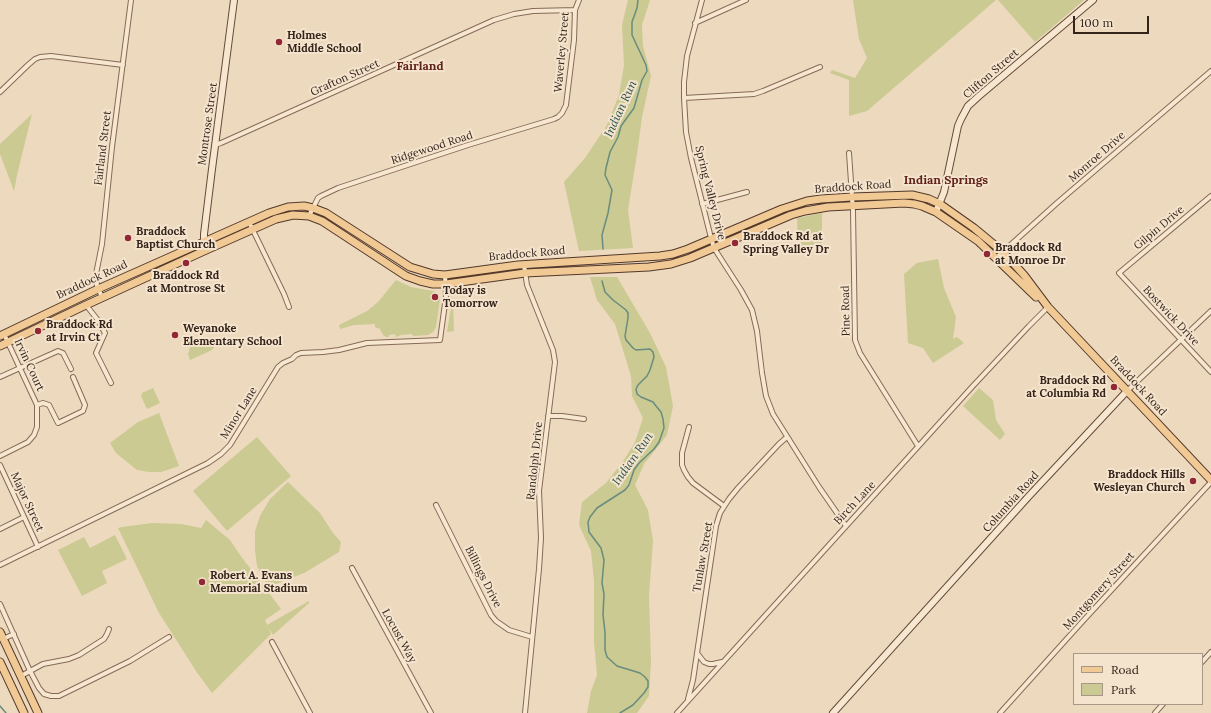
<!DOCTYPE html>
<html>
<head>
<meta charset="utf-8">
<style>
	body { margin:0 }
	#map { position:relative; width:1211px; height:713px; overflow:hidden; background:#edd9be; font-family:Lora,serif }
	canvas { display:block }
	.legend { position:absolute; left:1073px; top:653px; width:130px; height:52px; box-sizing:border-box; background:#f5e4cd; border:1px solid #a89786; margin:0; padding:5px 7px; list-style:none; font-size:12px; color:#34241b }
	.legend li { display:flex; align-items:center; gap:8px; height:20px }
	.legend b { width:20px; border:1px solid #a89786 }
	.scale { position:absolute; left:1073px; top:16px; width:76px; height:18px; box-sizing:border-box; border:2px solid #34241b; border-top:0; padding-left:5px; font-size:12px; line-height:14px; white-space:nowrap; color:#34241b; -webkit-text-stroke:3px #f5e4cd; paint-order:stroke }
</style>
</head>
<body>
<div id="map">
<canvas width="1211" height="713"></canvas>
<ul class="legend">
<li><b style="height:5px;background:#f1c994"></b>Road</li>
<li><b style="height:11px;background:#caca92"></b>Park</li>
</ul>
<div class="scale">100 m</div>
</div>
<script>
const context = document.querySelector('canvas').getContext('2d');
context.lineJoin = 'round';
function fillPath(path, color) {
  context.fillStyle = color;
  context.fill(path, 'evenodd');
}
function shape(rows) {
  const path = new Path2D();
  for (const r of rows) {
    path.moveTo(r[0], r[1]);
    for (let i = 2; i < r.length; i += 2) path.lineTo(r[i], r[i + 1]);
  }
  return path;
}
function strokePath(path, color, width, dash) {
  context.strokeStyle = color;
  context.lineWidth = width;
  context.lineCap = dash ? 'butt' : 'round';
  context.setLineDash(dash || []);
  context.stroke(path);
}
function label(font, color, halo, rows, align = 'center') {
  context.font = font + ' Lora,serif';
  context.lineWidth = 4;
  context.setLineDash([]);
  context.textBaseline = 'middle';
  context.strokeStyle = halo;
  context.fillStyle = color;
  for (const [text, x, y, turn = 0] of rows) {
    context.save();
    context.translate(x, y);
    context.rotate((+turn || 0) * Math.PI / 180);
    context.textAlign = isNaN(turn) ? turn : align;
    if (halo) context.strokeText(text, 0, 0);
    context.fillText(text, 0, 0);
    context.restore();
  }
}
fillPath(shape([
	[628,0,650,0,642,25,643,46,651,76,642,117,637,154,628,210,633,248,579,251,564,182,585,158,607,125,619,95,624,65,622,25],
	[853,0,996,0,867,111,849,116,849,80,830,73,832,70,855,78,867,58,859,39],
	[998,0,1084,0,1035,42],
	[32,114,17,175,14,191,0,154,0,144],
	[822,213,822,246,798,246,797,218],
	[938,259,944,288,956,317,953,339,957,337,964,343,933,363,923,348,908,343,904,274,917,263],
	[590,277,617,277,650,333,666,367,673,406,667,435,644,464,635,485,648,510,653,541,649,596,651,661,649,696,637,713,587,713,591,691,597,675,594,642,594,581,591,551,579,525,582,502,606,483,624,460,635,442,643,418,632,396,631,376,615,324,597,300],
	[396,280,411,287,433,291,438,293,439,295,440,299,436,327,433,332,428,335,414,336,411,334,401,335,396,337,395,334,389,335,389,337,386,337,383,335,380,329,375,327,375,324,354,325,340,329,339,325,367,311,378,302],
	[452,302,453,302,454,331,447,332],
	[210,337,214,347,212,350,190,360,188,354,190,347],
	[153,388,160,403,147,409,141,396,142,393],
	[979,388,993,400,996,420,1005,434,1000,440,963,406],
	[159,413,179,466,161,472,149,472,137,470,116,453,110,443,138,422],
	[257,437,291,476,227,531,193,491],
	[288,482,320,513,333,533,341,542,339,552,304,573,268,587,257,566,255,550,255,531,260,516,270,499],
	[206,520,230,540,240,555,281,609,265,620,267,625,309,601,309,603,273,635,269,628,271,634,212,693,196,671,159,613,118,528,122,527,152,523,181,524,201,528],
	[115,535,127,559,102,571,107,583,82,596,58,550,84,537,90,548]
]), '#caca92');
strokePath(shape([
	[603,249,602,235,608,213,612,190,605,175,606,168,610,152,618,137,621,126,634,108,642,80,647,71,646,65,632,35,632,22,637,8,638,0],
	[602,281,605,292,613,300,626,310,628,313,628,318,625,336,626,340,633,348,636,350,650,349,653,352,654,357,650,370,647,376,638,385,636,389,637,394,641,397,653,402,656,406,661,412,663,419,664,428,659,442,654,449,639,463,634,470,629,485,625,490,597,508,590,517,588,522,589,532,601,548,604,560,602,583,604,594,603,615,605,632,605,650,607,657,617,666,640,673,645,677,648,681,648,687,644,693,633,705,620,713],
	[0,706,6,713]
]), '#698c7f', 1.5);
const street = shape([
	[702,0,687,56,684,82,684,98,686,132,691,158,710,234,714,248,741,290,752,310,757,331,762,373,766,396,773,414,819,487,846,526],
	[695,23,746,0],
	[0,92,28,65,35,59,40,57,51,56,123,65],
	[684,98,754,94,763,91,820,67],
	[215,145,221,143,494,20,514,14,533,11,575,10],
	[849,153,853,211,855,340,860,353,918,446],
	[1211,196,1119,273,1211,372],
	[702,204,747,192],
	[309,216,318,198,321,196,338,188,468,145,554,119,558,117,562,113,566,105,574,40,575,10,579,0],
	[249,222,284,294,289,307],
	[996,258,1057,203,1211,71],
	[524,265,527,285,553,350,555,362,539,491,541,538,539,569,525,713],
	[102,297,97,286,96,274,102,244,112,147,131,0],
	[86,305,97,319,105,333,96,353,111,383],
	[0,377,58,351,63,353,71,369],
	[1127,391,1211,311],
	[37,405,43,403,49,405,58,423,83,411,85,405,73,377],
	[548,416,562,416,584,419],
	[689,427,682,453,682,465,684,470,688,477,693,483,724,506],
	[0,456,28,442,34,435,37,427,37,405,4,334],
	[0,465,38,547],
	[436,505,491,615,496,621,509,630,532,637],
	[0,529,24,517],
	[0,565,208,463,221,454,230,445,278,367,283,363,292,359,296,355,301,353,323,352,339,350,367,343,440,340,446,296,445,275],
	[352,568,431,713],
	[0,604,30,671,39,688,44,694,51,696,59,696,130,661,169,637],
	[3,639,14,634],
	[272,642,310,713],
	[697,653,704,662,709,664,713,664,722,662],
	[1202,662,1211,652],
	[21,676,43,664,69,659,79,655,104,639,107,634,109,629],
	[688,699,693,680,716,526,720,513,729,499,738,488,779,444,787,437],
	[677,713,972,387,1029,326,1048,307],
	[1000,713,1082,622,1211,482],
	[1155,713,1163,704]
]);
const secondary = shape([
	[936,212,944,192,958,126,961,119,968,106,979,96,1093,0],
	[204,251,204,234,212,169,234,0],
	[833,713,1029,496,1127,391]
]);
const primary = shape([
	[0,336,98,289,269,213,288,207,304,206,313,208,326,213,410,267,433,274,445,275,518,265,660,256,673,254,688,249,782,209,807,201,821,199,852,197,912,195,929,199,940,204,974,228,1003,252,1024,275,1048,307,1211,480],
	[0,346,86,305,204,251,276,219,293,215,309,216,322,221,406,276,420,281,433,284,446,284,525,273,649,267,671,264,690,258,791,215,805,211,828,207,904,203,914,204,922,206,936,212,978,241,1036,297],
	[0,632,38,713],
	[0,662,24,713]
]);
strokePath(street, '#856a57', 6);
strokePath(secondary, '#664b3a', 8);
strokePath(primary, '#52392c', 9);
strokePath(street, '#f8e7d0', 4);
strokePath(secondary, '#f8e7d0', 6);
strokePath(primary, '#f1c994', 7);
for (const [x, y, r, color] of [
	[279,42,4,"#932835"],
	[128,238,4,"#932835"],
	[735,243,4,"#932835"],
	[987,254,4,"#932835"],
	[186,263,4,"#932835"],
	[435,297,4,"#932835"],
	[38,331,4,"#932835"],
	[175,335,4,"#932835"],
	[1114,387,4,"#932835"],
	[1193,481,4,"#932835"],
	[202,582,4,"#932835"]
]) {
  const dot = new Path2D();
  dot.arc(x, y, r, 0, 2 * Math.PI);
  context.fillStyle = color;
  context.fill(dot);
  strokePath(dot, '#f5e4cd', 1.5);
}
label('bold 11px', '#34241b', '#f5e4cd', [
	["Holmes",287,36],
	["Middle School",287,49],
	["Braddock",136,232],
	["Baptist Church",136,245],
	["Braddock Rd at",743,237],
	["Spring Valley Dr",743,250],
	["Braddock Rd",995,248],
	["at Monroe Dr",995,261],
	["Braddock Rd",186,276,"center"],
	["at Montrose St",186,289,"center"],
	["Today is",443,291],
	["Tomorrow",443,304],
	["Braddock Rd",46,325],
	["at Irvin Ct",46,338],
	["Weyanoke",183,329],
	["Elementary School",183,342],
	["Braddock Rd",1106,381,"right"],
	["at Columbia Rd",1106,394,"right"],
	["Braddock Hills",1185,475,"right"],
	["Wesleyan Church",1185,488,"right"],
	["Robert A. Evans",210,576],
	["Memorial Stadium",210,589]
], 'left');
label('11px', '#34241b', '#f5e4cd', [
	["Waverley Street",562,52,-85],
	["Clifton Street",991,74,-41],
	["Grafton Street",345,78,-24],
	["Montrose Street",208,124,-82],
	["Fairland Street",103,148,-83],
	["Ridgewood Road",432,148,-18],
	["Monroe Drive",1097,157,-41],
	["Braddock Road",853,187,-4],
	["Spring Valley Drive",710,193,76],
	["Gilpin Drive",1159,228,-40],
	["Braddock Road",527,254,-5],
	["Braddock Road",92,280,-25],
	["Pine Road",846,311,-91],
	["Bostwick Drive",1171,316,47],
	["Irvin Court",29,365,65],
	["Braddock Road",1138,386,47],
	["Minor Lane",239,413,-58],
	["Randolph Drive",535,461,-84],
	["Major Street",27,502,65],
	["Columbia Road",1011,502,-48],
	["Birch Lane",855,503,-47],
	["Tunlaw Street",703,557,-80],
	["Billings Drive",483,577,63],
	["Montgomery Street",1099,591,-48],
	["Locust Way",399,636,61]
]);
label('bold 12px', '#60211b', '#f5e4cd', [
	["Fairland",420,67],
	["Indian Springs",946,181]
]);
label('italic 12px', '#2b544c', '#f5e4cd', [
	["Indian Run",621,109,-65],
	["Indian Run",633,459,-55]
]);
</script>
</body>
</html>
